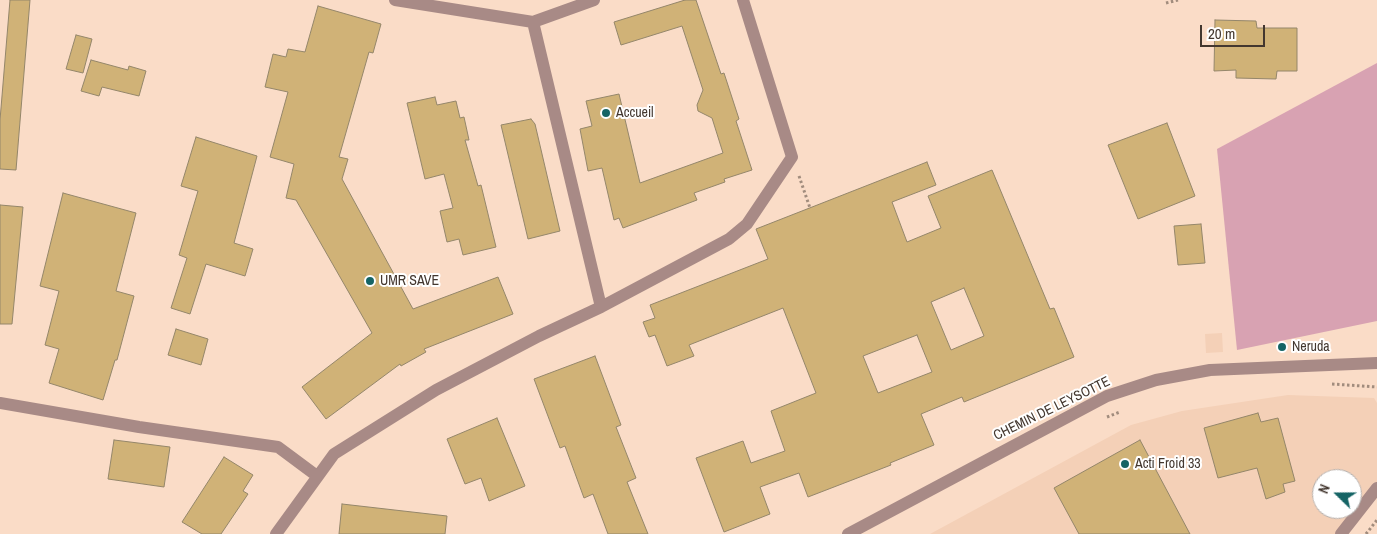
<!DOCTYPE html>
<html>
<head>
<meta charset="utf-8">
<style>
	body { margin:0 }
	#map { position:relative; width:1377px; height:534px; overflow:hidden; background:#fadcc7; font-family:"Archivo Narrow",sans-serif }
	canvas { display:block }
	.north { position:absolute; left:1312px; top:469px; width:50px; height:50px; box-sizing:border-box; background:#fff; border:1px solid #b4afac; border-radius:50%; rotate:292deg; font-size:14px; font-weight:700; line-height:20px; text-align:center; color:#43372f }
	.north::after { content:''; display:block; margin:auto; width:18px; height:22px; background:#156465; clip-path:polygon(50% 0,100% 100%,50% 72%,0 100%) }
	.scale { position:absolute; left:1200px; top:25px; width:65px; height:22px; box-sizing:border-box; border:2px solid #43372f; border-top:0; padding-left:6px; font-size:15px; line-height:18px; white-space:nowrap; color:#43372f; -webkit-text-stroke:4px #fff; paint-order:stroke }
</style>
</head>
<body>
<div id="map">
<canvas width="1377" height="534"></canvas>
<div class="north">N</div>
<div class="scale">20 m</div>
</div>
<script>
const context = document.querySelector('canvas').getContext('2d');
context.lineJoin = 'round';
function fillPath(path, color) {
  context.fillStyle = color;
  context.fill(path, 'evenodd');
}
function shape(rows) {
  const path = new Path2D();
  for (const r of rows) {
    path.moveTo(r[0], r[1]);
    for (let i = 2; i < r.length; i += 2) path.lineTo(r[i], r[i + 1]);
  }
  return path;
}
function strokePath(path, color, width, dash) {
  context.strokeStyle = color;
  context.lineWidth = width;
  context.lineCap = dash ? 'butt' : 'round';
  context.setLineDash(dash || []);
  context.stroke(path);
}
function label(font, color, halo, rows, align = 'center') {
  context.font = font + ' "Archivo Narrow",sans-serif';
  context.lineWidth = 4;
  context.setLineDash([]);
  context.textBaseline = 'middle';
  context.strokeStyle = halo;
  context.fillStyle = color;
  for (const [text, x, y, turn = 0] of rows) {
    context.save();
    context.translate(x, y);
    context.rotate((+turn || 0) * Math.PI / 180);
    context.textAlign = isNaN(turn) ? turn : align;
    if (halo) context.strokeText(text, 0, 0);
    context.fillText(text, 0, 0);
    context.restore();
  }
}
fillPath(shape([
	[1222,333,1223,352,1206,353,1205,334],
	[1288,395,1374,398,1377,403,1377,488,1341,534,930,534,1131,425,1182,411],
	[1322,479,1352,479,1352,509,1322,509]
]), '#f4d0b7');
fillPath(shape([
	[1377,63,1377,321,1237,350,1217,149]
]), '#d8a2b2');
const building = shape([
	[10,0,30,0,16,170,0,169,0,120,10,0],
	[685,0,696,0,721,74,724,73,739,119,736,121,752,170,724,179,725,182,694,193,697,200,623,228,619,218,614,220,602,168,588,171,580,129,592,126,586,101,619,94,640,183,723,153,712,118,698,111,697,105,703,90,682,26,621,45,614,22,685,0],
	[318,6,381,24,373,53,369,52,339,157,348,159,342,179,413,309,498,277,513,314,424,349,426,352,401,366,400,364,326,419,302,387,372,333,296,200,286,198,294,164,270,157,288,92,265,87,273,54,286,57,288,49,305,52,318,6],
	[1215,20,1256,21,1257,28,1297,28,1297,71,1277,71,1276,79,1236,78,1236,70,1214,71,1215,20],
	[76,35,92,39,83,73,66,69,76,35],
	[91,60,128,70,129,66,146,71,139,96,102,87,99,96,81,91,91,60],
	[435,97,437,105,456,101,460,118,464,117,469,140,465,140,478,186,481,185,496,247,463,255,459,239,447,242,440,211,453,208,444,174,425,179,407,103,435,97],
	[531,119,535,124,560,231,528,239,501,125,531,119],
	[1167,123,1195,196,1138,219,1108,145,1167,123],
	[196,137,257,156,234,243,253,249,245,276,206,264,190,314,171,308,187,258,179,255,198,191,181,186,196,137],
	[927,162,936,185,892,202,907,242,941,228,928,196,992,170,1050,309,1054,308,1074,357,964,402,962,397,921,414,934,445,890,463,891,465,808,497,799,473,760,487,770,514,724,532,696,458,743,441,751,463,785,451,771,411,816,393,783,308,689,345,694,356,667,366,655,335,649,337,643,322,655,318,650,305,768,259,756,229,927,162],
	[964,288,984,336,951,350,931,302,964,288],
	[917,335,932,372,878,393,863,356,917,335],
	[63,193,136,213,116,291,134,296,117,360,115,360,103,400,49,383,59,349,45,345,59,291,40,286,63,193],
	[0,205,23,207,12,324,0,324,0,205],
	[1201,224,1205,263,1178,265,1174,226,1201,224],
	[176,329,208,339,201,365,168,355,176,329],
	[595,356,621,425,616,427,636,478,627,482,648,534,608,534,593,494,584,498,565,446,560,448,534,379,595,356],
	[1258,413,1261,422,1278,418,1295,481,1283,484,1285,492,1266,499,1257,468,1218,478,1204,428,1258,413],
	[497,418,525,486,489,501,481,478,465,484,447,439,497,418],
	[114,440,170,447,164,487,108,479,114,440],
	[1140,440,1190,534,1079,534,1054,488,1140,440],
	[224,457,253,475,243,491,248,494,221,534,202,534,182,522,224,457],
	[342,504,447,516,445,534,339,534,342,504]
]);
fillPath(building, '#d0b277');
strokePath(building, '#94866a', 1);
strokePath(shape([
	[1166,3,1178,0],
	[799,176,810,208],
	[1332,384,1377,387],
	[1107,417,1120,412],
	[1366,534,1377,520]
]), '#a18c7d', 3, [2.5, 2.5]);
strokePath(shape([
	[395,0,533,22,594,0],
	[533,22,601,307],
	[0,403,139,427,278,447,317,476],
	[276,534,334,454,436,390,539,336,601,307,729,239,747,224,792,157,743,0],
	[848,534,1107,396,1156,380,1210,370,1377,363],
	[1341,534,1377,488]
]), '#a88a86', 12);
for (const [x, y, r, color] of [
	[606,113,5,"#156465"],
	[370,281,5,"#156465"],
	[1282,347,5,"#156465"],
	[1125,464,5,"#156465"]
]) {
  const dot = new Path2D();
  dot.arc(x, y, r, 0, 2 * Math.PI);
  context.fillStyle = color;
  context.fill(dot);
  strokePath(dot, '#fff', 2);
}
label('14px', '#43372f', '#fff', [
	["Accueil",616,113],
	["UMR SAVE",380,281],
	["Neruda",1292,347],
	["Acti Froid 33",1135,464]
], 'left');
label('14px', '#43372f', '#fff', [
	["CHEMIN DE LEYSOTTE",1052,409,-26]
]);
</script>
</body>
</html>
